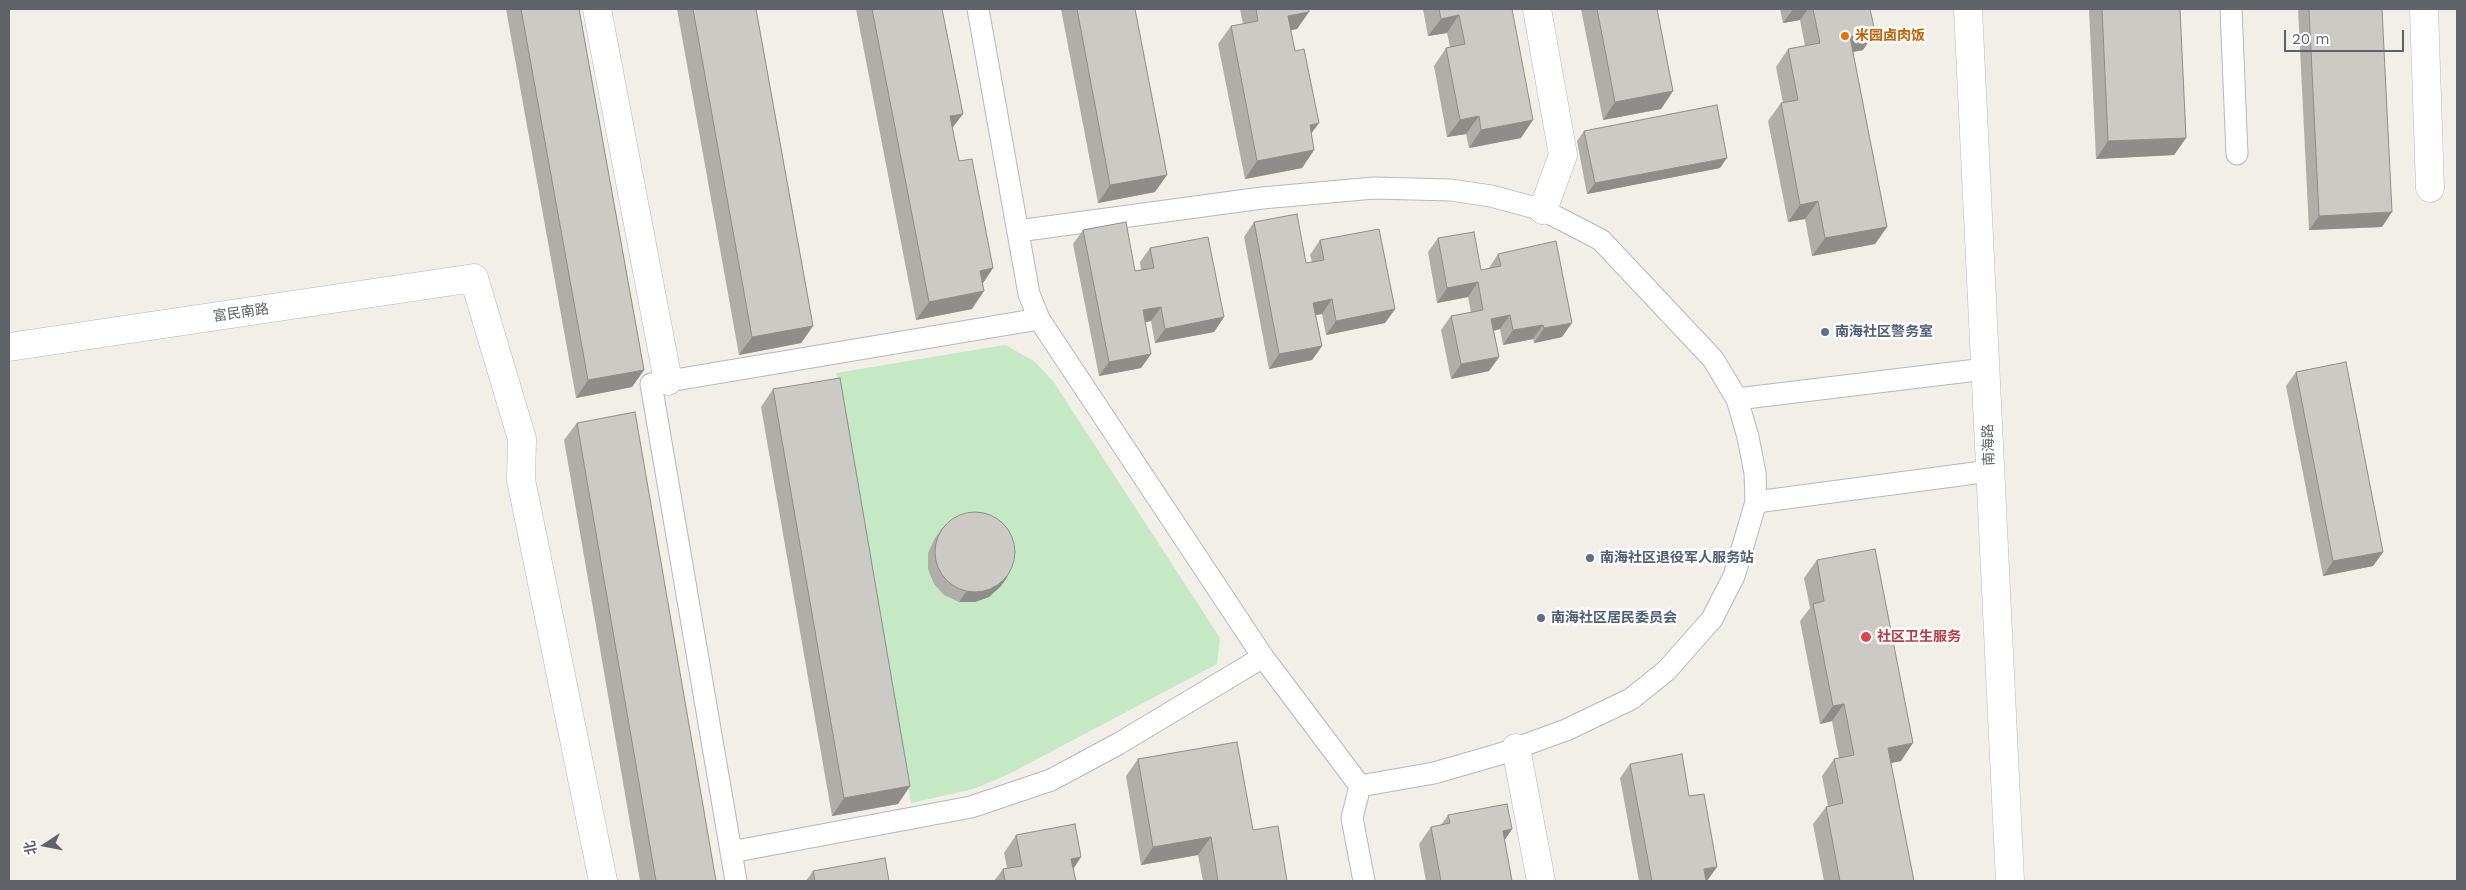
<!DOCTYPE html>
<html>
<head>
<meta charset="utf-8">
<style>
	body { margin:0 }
	#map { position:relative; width:2466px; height:890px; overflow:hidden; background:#f1efe8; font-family:"Work Sans","Noto Sans SC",sans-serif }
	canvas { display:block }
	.frame { position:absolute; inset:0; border:10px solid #5f6368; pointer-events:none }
	.north { position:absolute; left:20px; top:820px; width:50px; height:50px; -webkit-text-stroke:4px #fff; paint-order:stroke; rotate:259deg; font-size:14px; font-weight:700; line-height:20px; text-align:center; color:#5f6368 }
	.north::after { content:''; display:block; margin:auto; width:18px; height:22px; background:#5f6368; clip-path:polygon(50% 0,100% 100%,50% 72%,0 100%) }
	.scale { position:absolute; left:2284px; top:30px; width:120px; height:22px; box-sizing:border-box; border:2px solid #5f6368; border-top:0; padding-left:6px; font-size:15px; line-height:18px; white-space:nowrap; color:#5f6368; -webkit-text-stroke:4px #fff; paint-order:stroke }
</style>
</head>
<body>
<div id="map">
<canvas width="2466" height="890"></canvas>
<div class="frame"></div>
<div class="north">北</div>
<div class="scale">20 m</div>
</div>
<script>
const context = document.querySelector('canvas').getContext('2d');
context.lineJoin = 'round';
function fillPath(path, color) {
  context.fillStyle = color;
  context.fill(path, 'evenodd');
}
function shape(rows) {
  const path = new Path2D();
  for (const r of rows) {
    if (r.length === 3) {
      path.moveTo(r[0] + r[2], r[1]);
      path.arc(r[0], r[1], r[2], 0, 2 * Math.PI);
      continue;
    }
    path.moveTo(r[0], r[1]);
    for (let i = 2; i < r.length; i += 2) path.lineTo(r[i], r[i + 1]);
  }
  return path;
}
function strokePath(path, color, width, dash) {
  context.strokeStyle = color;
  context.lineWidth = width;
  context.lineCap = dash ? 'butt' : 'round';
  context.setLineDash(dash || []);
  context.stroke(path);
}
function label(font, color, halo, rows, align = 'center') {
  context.font = font + ' "Work Sans","Noto Sans SC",sans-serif';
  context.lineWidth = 5;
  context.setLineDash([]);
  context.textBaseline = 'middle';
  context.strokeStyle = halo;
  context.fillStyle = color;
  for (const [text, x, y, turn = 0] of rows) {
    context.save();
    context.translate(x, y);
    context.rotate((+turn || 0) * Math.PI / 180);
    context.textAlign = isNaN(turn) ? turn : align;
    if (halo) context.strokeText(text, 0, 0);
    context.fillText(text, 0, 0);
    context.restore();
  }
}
fillPath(shape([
	[1005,345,1034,361,1053,381,1220,638,1217,664,1005,776,973,789,911,803,836,373]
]), '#c5e8c5');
const lane = shape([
	[978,9,1029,294,1039,319,1263,657,1360,786,1352,818,1364,881],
	[2231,9,2237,154],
	[1018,231,1262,198,1374,188,1451,190,1491,196,1543,210,1601,240,1713,359,1737,399,1748,437,1755,473,1756,502,1734,576,1712,619,1667,670,1631,699,1566,730,1500,754,1434,773,1360,786],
	[1737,399,1985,369],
	[1756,502,1990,471],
	[731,852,971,807,1051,780,1118,744,1263,657],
	[736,881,651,384,1039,319]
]);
const street = shape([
	[597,9,668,381],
	[1537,9,1563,155,1543,210],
	[2424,9,2430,188],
	[9,347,474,278,522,439,521,480,603,881],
	[1516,748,1541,881]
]);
const secondary = shape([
	[1968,9,2010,881]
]);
strokePath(lane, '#b5b8bc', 23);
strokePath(street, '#b5b8bc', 29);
strokePath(secondary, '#b6babf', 29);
strokePath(lane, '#fff', 21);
strokePath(street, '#fff', 28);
strokePath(secondary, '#fff', 28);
fillPath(shape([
	[506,9,579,9,644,370,632,387,576,398],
	[677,9,756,9,813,326,801,343,739,355],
	[856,9,942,9,952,128,959,161,993,268,983,283,972,309,916,320],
	[1061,9,1135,9,1155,192,1098,203],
	[1240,9,1309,9,1297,29,1291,30,1314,150,1302,168,1245,179,1218,44,1231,26,1243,24],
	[1423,9,1512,9,1521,138,1469,148,1466,134,1447,137,1434,66,1446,48,1450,47,1447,33,1428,36],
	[1581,9,1657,9,1673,91,1661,109,1603,120],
	[1780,9,1870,9,1863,50,1853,52,1887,227,1875,244,1812,256,1805,219,1788,222,1768,121,1781,103,1783,103,1776,67,1788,49,1805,46,1800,20,1783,23],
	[2089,9,2180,9,2186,138,2174,155,2096,159],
	[2298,9,2382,9,2382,227,2309,230],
	[1584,131,1720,168,1587,194,1577,141],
	[1254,222,1306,263,1312,262,1310,255,1320,240,1395,309,1385,323,1326,335,1322,314,1316,315,1322,346,1312,360,1269,369,1244,237],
	[1083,230,1135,271,1141,270,1140,262,1150,248,1224,317,1214,332,1155,343,1151,321,1145,322,1151,354,1141,368,1099,376,1073,244],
	[1438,238,1481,270,1489,268,1498,254,1562,337,1534,343,1533,339,1503,345,1500,329,1494,331,1499,357,1489,371,1451,379,1441,330,1451,316,1471,312,1468,297,1437,303,1428,252],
	[2296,372,2383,552,2373,566,2323,576,2286,386],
	[773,389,910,786,898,804,832,816,761,407],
	[577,423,716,881,640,881,564,440],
	[942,528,1008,576,1001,586,989,597,975,602,959,602,944,595,934,584,928,569,928,553,935,538],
	[1817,560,1901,761,1891,763,1914,881,1824,881,1813,824,1826,807,1828,806,1822,776,1834,759,1839,758,1832,721,1820,724,1800,621,1810,608,1804,578],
	[1138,759,1253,830,1287,881,1203,881,1198,855,1141,865,1126,776],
	[1630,764,1689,796,1707,881,1639,881,1620,778],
	[1448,815,1512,829,1504,841,1512,881,1426,881,1419,844,1431,827,1441,825],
	[1016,835,1081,857,1073,869,1076,881,994,881,1003,869,1007,868,1004,853],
	[813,871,889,881,806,881]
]), '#afaea9');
fillPath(shape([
	[1793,9,1808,9,1800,20,1783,23],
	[1309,12,1297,29,1276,33,1288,16],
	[1459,15,1447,33,1428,36,1441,19],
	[1875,32,1863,50,1838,55,1850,37],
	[1673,91,1661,109,1603,120,1615,102],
	[963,114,950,131,950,116],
	[1479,116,1466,134,1447,137,1460,120],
	[1533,120,1521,138,1469,148,1481,130],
	[1319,123,1306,141,1310,125],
	[2186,138,2174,155,2096,159,2108,141],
	[1314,150,1302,168,1245,179,1257,161],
	[1727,158,1720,168,1587,194,1595,183],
	[1167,175,1155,192,1098,203,1110,185],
	[1818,201,1805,219,1788,222,1800,205],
	[2392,212,2382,227,2309,230,2319,216],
	[1887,227,1875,244,1812,256,1825,238],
	[993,268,981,286,980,271],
	[1478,282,1468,297,1437,303,1447,288],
	[984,291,972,309,916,320,929,302],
	[1332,299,1322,314,1303,317,1313,303],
	[1161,307,1151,321,1133,325,1143,310],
	[1395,309,1385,323,1326,335,1336,321],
	[1510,315,1500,329,1481,333,1491,319],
	[1224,317,1214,332,1155,343,1165,329],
	[1572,323,1562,337,1534,343,1544,328],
	[1543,325,1533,339,1503,345,1513,330],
	[813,326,801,343,739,355,752,337],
	[1322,346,1312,360,1269,369,1279,354],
	[1151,354,1141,368,1099,376,1109,362],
	[1499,357,1489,371,1451,379,1461,364],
	[644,370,632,387,576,398,588,380],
	[2383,552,2373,566,2323,576,2333,561],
	[1008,576,1001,586,989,597,975,602,959,602,966,592],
	[1844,704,1832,721,1820,724,1833,706],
	[1913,743,1901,761,1876,766,1888,748],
	[910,786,898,804,832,816,844,798],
	[1512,829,1500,847,1503,831],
	[1211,837,1198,855,1141,865,1153,847],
	[1081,857,1069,875,1071,859],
	[1717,867,1707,881,1706,881,1704,869]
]), '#8f8d8a');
const building = shape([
	[521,9,579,9,644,370,588,380,521,9],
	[693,9,756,9,813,326,752,337,693,9],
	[872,9,942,9,963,114,950,116,959,161,972,159,993,268,980,271,984,291,929,302,872,9],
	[1077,9,1135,9,1167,175,1110,185,1077,9],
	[1256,9,1309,9,1309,12,1288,16,1295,51,1304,49,1319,123,1310,125,1314,150,1257,161,1231,26,1258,21,1256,9],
	[1439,9,1512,9,1533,120,1481,130,1479,116,1460,120,1446,48,1465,44,1459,15,1441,19,1439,9],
	[1597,9,1657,9,1673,91,1615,102,1597,9],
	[1813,9,1870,9,1875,32,1850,37,1887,227,1825,238,1818,201,1800,205,1781,103,1798,100,1788,49,1820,43,1813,9],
	[2102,9,2180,9,2186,138,2108,141,2102,9],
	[2309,9,2382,9,2392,212,2319,216,2309,9],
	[1717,105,1727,158,1595,183,1584,131,1717,105],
	[1297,214,1306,263,1324,260,1320,240,1379,229,1395,309,1336,321,1332,299,1313,303,1322,346,1279,354,1254,222,1297,214],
	[1126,222,1135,271,1154,268,1150,248,1208,237,1224,317,1165,329,1161,307,1143,310,1151,354,1109,362,1083,230,1126,222],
	[1474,232,1481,270,1501,266,1498,254,1556,241,1572,323,1544,328,1543,325,1513,330,1510,315,1491,319,1499,357,1461,364,1451,316,1483,310,1478,282,1447,288,1438,238,1474,232],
	[2346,362,2383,552,2333,561,2296,372,2346,362],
	[840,378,910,786,844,798,773,389,840,378],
	[635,412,716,881,656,881,577,423,635,412],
	[975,552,40],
	[1875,549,1913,743,1888,748,1914,881,1840,881,1826,807,1843,803,1834,759,1854,755,1844,704,1833,706,1813,604,1824,601,1817,560,1875,549],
	[1237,742,1253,830,1278,826,1287,881,1218,881,1211,837,1153,847,1138,759,1237,742],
	[1682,754,1689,796,1704,794,1717,867,1704,869,1706,881,1652,881,1630,764,1682,754],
	[1507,804,1512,829,1503,831,1512,881,1441,881,1431,827,1450,823,1448,815,1507,804],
	[1075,824,1081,857,1071,859,1076,881,1005,881,1003,869,1022,866,1016,835,1075,824],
	[885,858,889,881,815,881,813,871,885,858]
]);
fillPath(building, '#cccac5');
strokePath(building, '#8f8d8a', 1);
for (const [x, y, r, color] of [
	[1845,36,5,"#e8710a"],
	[1825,332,5,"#5c6f8a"],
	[1590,558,5,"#5c6f8a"],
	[1541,618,5,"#5c6f8a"],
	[1866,637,6,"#e0444e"]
]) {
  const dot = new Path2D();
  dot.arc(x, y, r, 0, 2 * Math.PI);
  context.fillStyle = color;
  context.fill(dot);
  strokePath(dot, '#fff', 2);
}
label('bold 14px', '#c56008', '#fff', [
	["米园卤肉饭",1855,36]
], 'left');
label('14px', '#5f6368', '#fff', [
	["富民南路",241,313,-8],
	["南海路",1989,445,-92]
]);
label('bold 14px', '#4e5e75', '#fff', [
	["南海社区警务室",1835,332],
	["南海社区退役军人服务站",1600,558],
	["南海社区居民委员会",1551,618]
], 'left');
label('bold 14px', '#be3a42', '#fff', [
	["社区卫生服务",1877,637]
], 'left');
</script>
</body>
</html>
